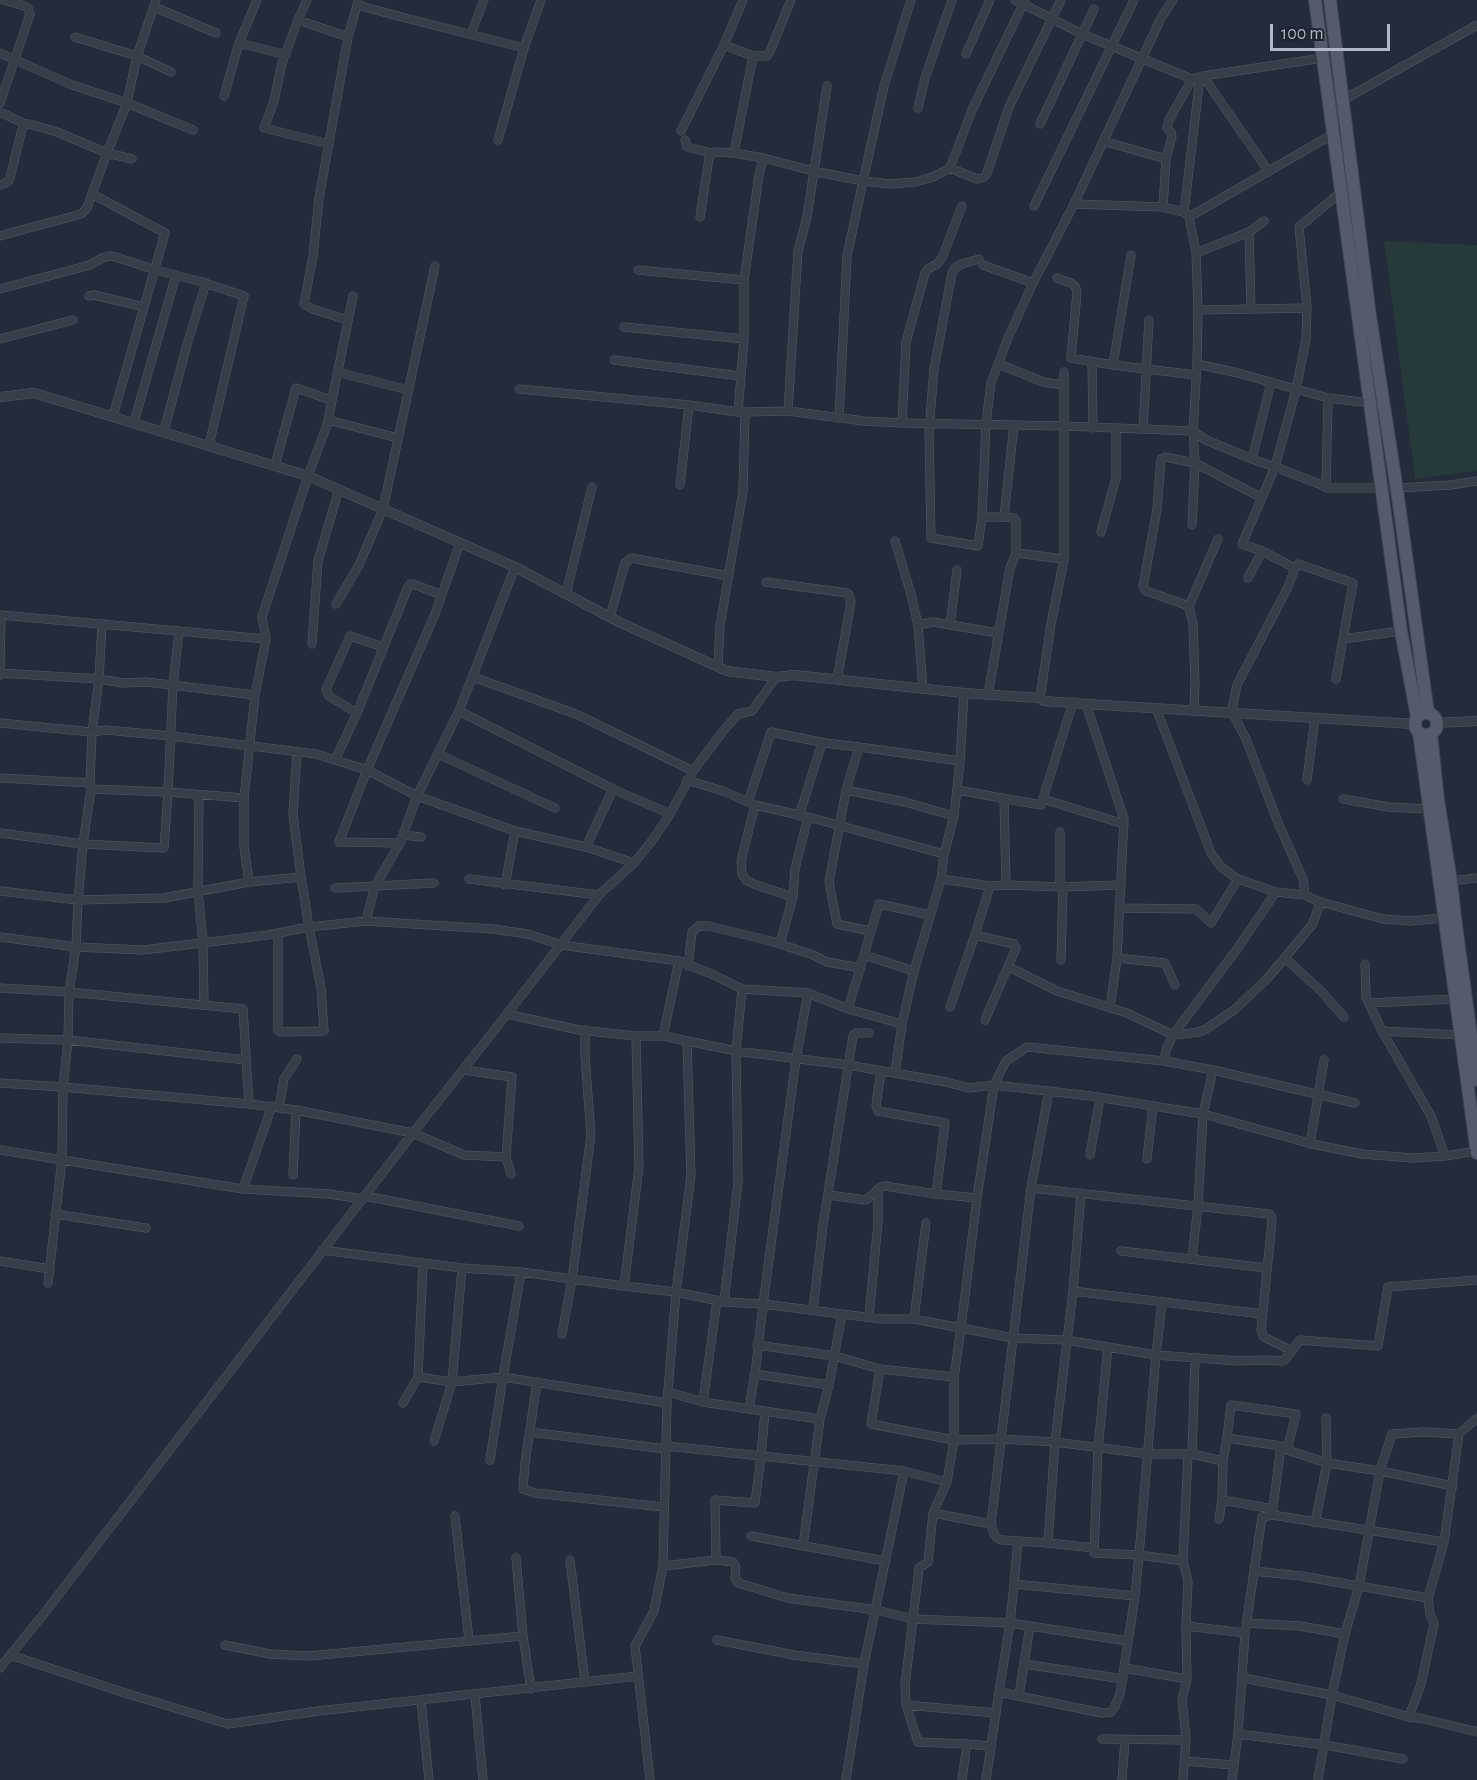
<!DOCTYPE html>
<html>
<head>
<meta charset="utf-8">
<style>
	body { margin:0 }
	#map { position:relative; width:1477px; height:1780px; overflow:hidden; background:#232c39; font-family:"Alegreya Sans",sans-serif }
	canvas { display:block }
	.scale { position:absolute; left:1270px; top:24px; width:120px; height:27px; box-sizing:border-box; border:3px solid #b1b8c5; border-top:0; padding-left:8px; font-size:18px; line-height:21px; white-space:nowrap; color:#b1b8c5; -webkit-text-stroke:4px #1c232e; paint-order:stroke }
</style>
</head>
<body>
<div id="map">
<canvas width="1477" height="1780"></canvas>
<div class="scale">100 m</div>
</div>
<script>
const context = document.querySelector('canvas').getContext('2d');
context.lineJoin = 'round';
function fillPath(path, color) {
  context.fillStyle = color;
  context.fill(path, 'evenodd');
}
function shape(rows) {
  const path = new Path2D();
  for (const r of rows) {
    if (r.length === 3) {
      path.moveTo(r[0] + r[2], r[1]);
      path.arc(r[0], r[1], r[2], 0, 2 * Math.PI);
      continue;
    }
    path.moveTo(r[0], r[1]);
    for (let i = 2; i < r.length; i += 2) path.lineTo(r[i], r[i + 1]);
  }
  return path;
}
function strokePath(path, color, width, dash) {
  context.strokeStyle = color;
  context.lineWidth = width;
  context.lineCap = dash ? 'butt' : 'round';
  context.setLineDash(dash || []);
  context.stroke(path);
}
fillPath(shape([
	[1384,241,1477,245,1477,471,1415,479]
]), '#26393b');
const minor = shape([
	[307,0,298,20,282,63,274,101,264,128,329,144],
	[911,0,884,86,863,181,890,184,915,182,933,177,950,168,972,110,1025,0],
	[1015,0,1082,34,1192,79,1203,76,1323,58],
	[358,2,357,5,398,16,524,48],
	[154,7,216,33],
	[298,20,348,37],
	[471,34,484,0],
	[75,37,137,56,171,72],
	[239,43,286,55],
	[724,45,743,0],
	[0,53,72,85,127,103,193,130],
	[966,54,990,0],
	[1203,76,1269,172],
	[224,96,239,43,257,0],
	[1343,100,1477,25],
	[0,103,30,14,28,8,25,6,3,0],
	[918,108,925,78,952,0],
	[0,112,25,124],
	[1040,124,1094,9],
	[681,131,724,45,753,56],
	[498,140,524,48,541,0],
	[685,140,687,147,711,153],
	[1103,141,1166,159],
	[763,158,734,153,753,56,767,56,771,49,791,0],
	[950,168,977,179,984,177,987,173,1009,107,1061,0],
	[0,185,8,182,10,178,22,129,25,124,29,124,57,132,107,153,132,159],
	[1074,204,1163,207,1184,212],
	[1034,206,1134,0],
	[1163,207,1166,159,1172,136,1171,132,1167,128,1169,120,1192,79],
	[700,217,709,158,714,152,734,153],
	[1189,217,1184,212,1200,77],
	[1249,232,1251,309],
	[0,236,81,214,87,208,92,194],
	[1196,253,1249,232,1264,221],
	[1131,255,1113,365,1196,375],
	[979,259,962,264,955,268,952,273,934,369,929,431,931,538,978,546,982,517],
	[983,265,1033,283],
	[638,270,744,280],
	[1057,278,1071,283,1075,286,1077,292,1071,358,1113,365],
	[0,289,90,265,102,258,109,256,116,257,155,270,202,282,244,296,209,445],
	[89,296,94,295,144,307],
	[1198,310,1307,308,1299,227,1341,192],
	[348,320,312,309,304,304,313,256,319,198,348,37,357,5],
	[624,327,744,339],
	[0,339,73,320],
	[614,360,740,376],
	[1092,362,1093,428],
	[999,364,1043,382,1063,385],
	[1197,364,1238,373,1328,398],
	[337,372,409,390],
	[519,389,689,405,738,412],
	[1370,403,1328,398,1326,488,1397,488,1451,485,1477,481],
	[788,411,798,251,807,217,827,86],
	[745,412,738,412,744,339,744,280,759,175,763,158,813,171,863,181,847,256,839,418],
	[113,416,165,233,92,194,107,153,127,103,137,56,156,0],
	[328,420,398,438],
	[134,422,176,275],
	[902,423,1064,426,1193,431,1206,440,1252,459,1275,467,1322,485,1326,488],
	[1143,429,1149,320],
	[164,431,186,348,206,283],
	[1252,459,1271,382],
	[275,465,296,388,331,400],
	[680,485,689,405],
	[1004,517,982,517,986,423,991,383,1008,338,1033,283,1074,204,1161,18,1173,0],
	[1192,525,1195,463,1193,431,1197,364,1198,310,1196,253,1189,217,1347,126],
	[1101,532,1116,478,1116,429],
	[895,541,911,594,918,625,923,689],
	[1016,553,1064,559],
	[1295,568,1262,551,1242,544,1275,467,1296,390,1306,339,1307,308],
	[1248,578,1262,551],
	[766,582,847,593,849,595,851,602,837,680],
	[566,594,592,487],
	[336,604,359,565,383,509,435,266],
	[1189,606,1146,591,1143,587,1157,509,1161,459,1165,457,1195,463,1262,498],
	[610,617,625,563,631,558,729,576],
	[918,625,933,622,998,633],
	[950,625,957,570],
	[1343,639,1353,583,1298,564,1295,568,1288,587,1237,685,1232,709,1233,714,1246,739,1279,825,1303,879,1305,895,1317,901,1383,919,1410,921,1444,918],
	[312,644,318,561,339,489],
	[718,667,720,626,743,491,745,412,788,411,864,421,902,423,906,342,925,273,928,269,937,264,942,258,962,206],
	[0,673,1,615,266,639],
	[0,675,0,673,99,679,124,683,146,682,255,695],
	[473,677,576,714,693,771],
	[1336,679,1343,639,1401,631],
	[988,695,1010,568,1016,553,1016,521,1014,518,1004,517,1014,425],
	[1040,698,1051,624,1064,559,1064,372],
	[1086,704,1124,819,1117,958,1165,963,1175,985],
	[1156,708,1211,853,1221,867,1238,879],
	[459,711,613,789,670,814],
	[1194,711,1195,683,1193,624,1189,606,1218,539],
	[357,713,329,696,326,690,327,687,350,636,383,647],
	[0,723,92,732,106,730,171,736,316,754,367,770,417,796,515,831,586,847,634,863],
	[297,752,293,815,301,877],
	[438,754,555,808],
	[335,760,357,713,408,587,410,584,413,584,442,595],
	[0,778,90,783,91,789,83,844,78,900,76,947,143,950,268,935,309,927,301,877,249,882,244,847,244,798,255,695,266,639,262,617,308,476,327,425,353,296],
	[687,780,723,791,755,805,808,817,944,854],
	[1307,780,1315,717],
	[90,783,92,732,99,679,102,624],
	[91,789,168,792,173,685,179,631],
	[846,790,905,802,954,816],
	[957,790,1041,805,1073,702],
	[199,795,198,891,203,943,204,1005],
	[1004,799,1006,885],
	[1043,799,1124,824],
	[1343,799,1389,807,1428,809],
	[748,802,771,732,825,743,859,747],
	[755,805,741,861,742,874,746,880,756,885,793,897],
	[799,816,822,743],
	[0,833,83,844,164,848,168,792,244,798],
	[403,835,421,837],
	[400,843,339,842,367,770,435,614,460,543],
	[586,847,613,789],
	[469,879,599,895],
	[941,879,990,886,1006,885,1060,887,1121,885],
	[1451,881,1477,878],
	[505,885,515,831],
	[1060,887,1060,832],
	[335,888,434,883],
	[0,891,78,900,164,898,249,882],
	[1119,908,1196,909,1211,923,1238,879,1276,892],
	[366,921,375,886,400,843,417,796,459,711,515,567],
	[870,931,837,924,829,882,846,790,859,747,960,761],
	[278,933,278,1030,281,1032,324,1031,321,988,309,927,366,921,493,929,528,934,561,945,679,961,714,975,742,989,808,993,848,1009,902,1024],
	[0,937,76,947,69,992,68,1040,63,1087,62,1159,48,1283],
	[780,944,793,896,795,869,808,817],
	[864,955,914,971],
	[1285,958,1321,991,1344,1017],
	[1061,960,1063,886],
	[1365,964,1366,997,1382,1031],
	[688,966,692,932,699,926,709,926,771,941,813,955,827,962,861,968],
	[1009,967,1057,991,1127,1013,1173,1035,1199,1032,1206,1029,1234,1010,1267,979,1312,925,1321,902],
	[0,988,69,992,243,1009,249,1104,63,1087,0,1083],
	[1369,1003,1455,999],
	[950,1007,975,935],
	[1110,1008,1117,958],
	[848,1009,879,904,930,915],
	[985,1020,1016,948,1014,944,975,935,990,886],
	[636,1036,663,1036,736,1051,848,1065,946,1082,969,1088,994,1085,1091,1096,1203,1114,1312,1144,1362,1154,1413,1158,1445,1156,1477,1151],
	[663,1036,679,961],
	[0,1038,68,1040,246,1060],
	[1164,1061,1166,1050,1173,1035,1237,949,1276,892,1305,895],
	[464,1070,512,1077,506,1157,511,1174],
	[1213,1070,1355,1103],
	[881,1071,876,1105,878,1111,945,1123,936,1194],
	[895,1073,902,1024,914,971,941,879,944,854,954,816,960,761,964,693],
	[249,1104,296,1110,413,1133,464,1155,506,1157],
	[279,1108,284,1079,297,1059],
	[1310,1144,1324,1060],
	[0,1150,243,1189,329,1194,363,1199],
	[1090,1155,1100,1098],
	[1445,1156,1431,1116,1382,1031,1460,1035],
	[1147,1159,1153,1106],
	[293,1175,296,1110],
	[1031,1188,1269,1214,1271,1216,1272,1221,1261,1330,1264,1337,1292,1351],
	[243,1189,272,1106],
	[828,1195,866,1200,881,1187,885,1186,936,1194,977,1198],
	[365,1196,519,1226],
	[55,1214,146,1228],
	[322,1250,423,1263,418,1377,403,1403],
	[1121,1251,1267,1268],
	[0,1261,50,1269],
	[423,1263,462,1268,452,1382,434,1441],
	[462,1268,521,1272,503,1377,667,1403],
	[521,1272,624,1286,639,1167,636,1036,579,1030,507,1014,599,895,634,863,651,842,670,814,693,771,724,730,738,714,752,711,776,677],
	[624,1286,676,1292,724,1302,763,1304,796,1059,808,993],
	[1073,1291,1081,1193],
	[724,1302,738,1182,736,1051,742,989],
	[1162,1302,1156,1355,1238,1361,1263,1360,1284,1361,1300,1340,1378,1346,1388,1287,1477,1280],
	[813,1310,823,1225,853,1036,856,1033,869,1033],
	[869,1317,878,1222,878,1189],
	[914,1319,926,1223],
	[562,1334,572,1279,591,1135,585,1056,585,1030],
	[757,1345,835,1356,880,1369],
	[880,1369,954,1377,954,1440,871,1424,880,1369],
	[754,1374,829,1385,842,1314],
	[418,1377,452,1382,503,1377,490,1460],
	[537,1382,525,1463,523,1489,535,1493,663,1507],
	[668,1392,703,1402,749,1409],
	[703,1402,717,1300],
	[820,1419,749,1409,756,1366,763,1304,881,1319,914,1319,961,1328,954,1377],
	[530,1432,666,1449],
	[1227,1438,1231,1405,1296,1414,1287,1450],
	[666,1446,761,1456,765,1411],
	[1192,1454,1195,1359],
	[1222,1500,1273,1509],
	[933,1513,991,1524],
	[1272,1515,1281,1446],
	[455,1516,469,1640],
	[1219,1519,1222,1500,1223,1461],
	[1315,1523,1327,1463,1326,1418],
	[751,1536,885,1561],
	[1018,1541,1002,1540,997,1538,994,1534,991,1524,1031,1188,1049,1091],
	[1048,1543,1094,1548],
	[803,1546,820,1419,829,1385],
	[516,1558,523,1636,531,1689],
	[570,1560,585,1682],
	[716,1560,733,1562,736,1567,735,1578,738,1583,788,1598,876,1610,913,1619,1010,1623,999,1692],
	[1183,1561,1188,1454],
	[663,1566,716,1560,715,1500,755,1503,761,1456,904,1471],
	[1254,1571,1301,1576,1428,1598,1444,1542],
	[1014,1584,1010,1623,1128,1641],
	[1135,1596,1014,1584,1018,1541,1048,1543,1055,1442,1073,1291,1262,1314],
	[1428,1598,1430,1614,1434,1624,1421,1684,1409,1717,1424,1719,1477,1732],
	[1247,1623,1300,1626,1345,1634],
	[1186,1626,1245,1633],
	[717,1640,794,1655,864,1664],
	[225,1645,270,1654,309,1656,523,1636],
	[10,1655,125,1693,228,1724,318,1711,638,1676],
	[1024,1664,1123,1679],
	[0,1668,46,1611,413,1133,507,1014],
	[1125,1668,1187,1679],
	[1243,1678,1332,1695,1409,1717],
	[475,1695,483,1780],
	[1019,1695,1030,1626],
	[421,1701,429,1780],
	[906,1705,918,1742,967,1744],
	[996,1713,906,1705,905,1685,919,1568,928,1562,933,1513,947,1482,954,1440,1001,1439,1055,1442,1148,1454,1192,1454,1223,1461,1227,1438,1281,1446,1287,1450,1327,1463,1380,1471,1453,1486],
	[1238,1734,1325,1745,1403,1759],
	[1102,1739,1186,1740],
	[1185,1761,1233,1765],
	[650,1780,635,1646,654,1611,663,1566,667,1403,676,1292,691,1176,687,1041],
	[846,1780,864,1664,904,1471,947,1482],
	[962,1780,967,1744,990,1746],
	[986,1780,999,1692,1102,1713,1111,1712,1115,1706,1120,1694,1135,1596,1139,1555,1094,1553,1098,1448,1108,1347],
	[1122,1780,1125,1740],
	[1183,1780,1186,1738,1182,1700,1187,1679,1186,1626,1188,1581,1183,1561,1139,1555,1156,1355,1066,1340,1013,1338,961,1328,977,1198,994,1085,1006,1061,1027,1047,1164,1061,1213,1070,1203,1114,1198,1206,1192,1258],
	[1232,1780,1238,1734,1245,1633,1262,1517,1272,1515,1444,1542,1459,1434],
	[1318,1780,1332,1695,1345,1634,1359,1586,1380,1471,1392,1434,1424,1432,1459,1434,1477,1418]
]);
const tertiary = shape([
	[0,397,34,393,308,476,515,567,619,622,727,671,776,677,794,675,964,693,1040,698,1044,701,1086,704,1414,724],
	[1437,723,1477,721]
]);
const primary = shape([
	[1315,0,1401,631,1417,717],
	[1330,0,1370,316,1397,490,1428,713],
	[1426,724,11],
	[1419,733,1477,1153],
	[1431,734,1438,800,1451,881,1455,918,1477,1080]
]);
strokePath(minor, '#545b67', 9);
strokePath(tertiary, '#545b67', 10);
strokePath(primary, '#404752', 14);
strokePath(minor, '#363e49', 8);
strokePath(tertiary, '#363e49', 9);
strokePath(primary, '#545c69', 12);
</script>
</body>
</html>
